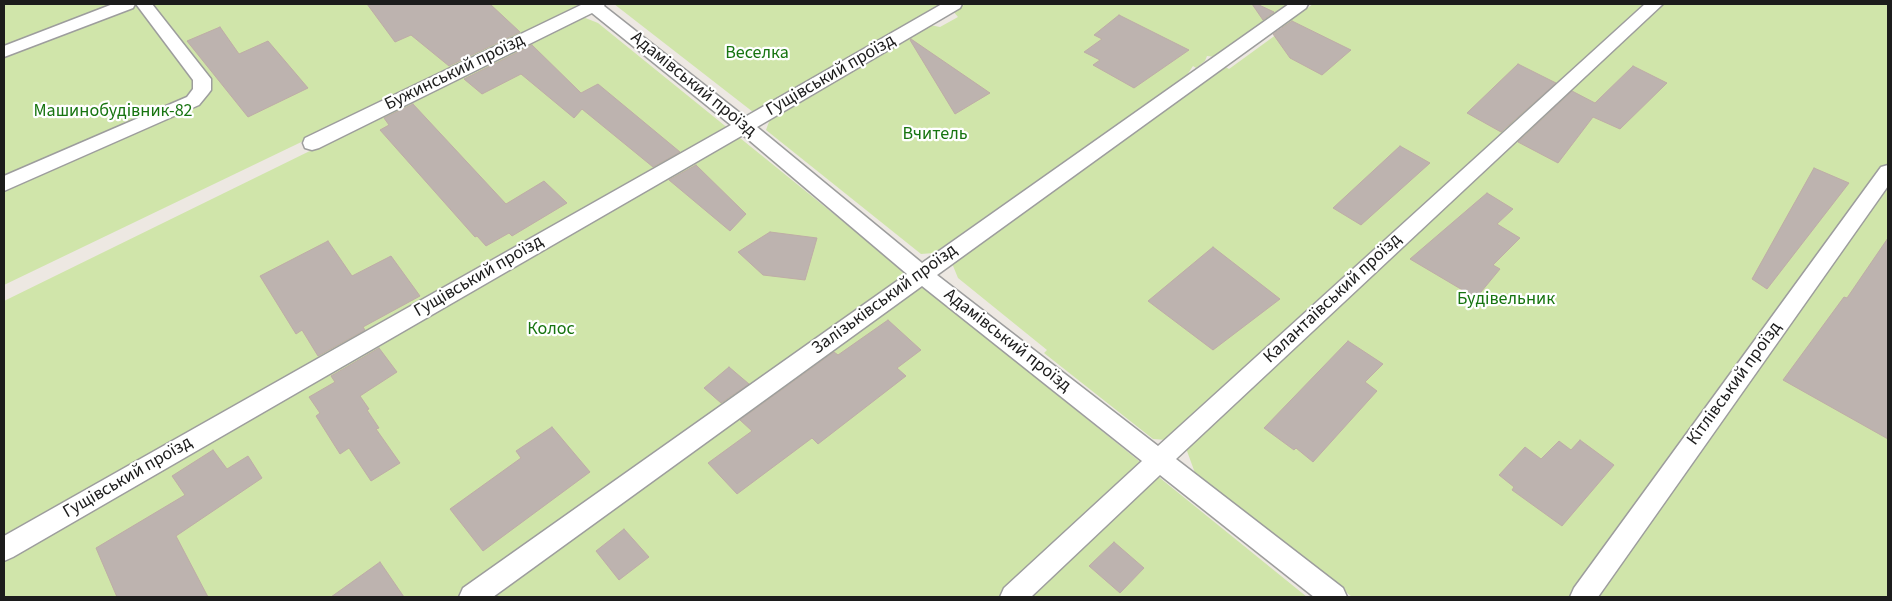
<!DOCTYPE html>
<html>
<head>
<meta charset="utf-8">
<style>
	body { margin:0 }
	#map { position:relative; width:1892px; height:601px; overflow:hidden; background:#ede8e2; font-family:"Source Sans 3",sans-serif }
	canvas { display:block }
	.frame { position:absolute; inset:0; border:5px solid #1c1c1c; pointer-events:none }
</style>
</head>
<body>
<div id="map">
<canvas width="1892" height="601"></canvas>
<div class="frame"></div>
</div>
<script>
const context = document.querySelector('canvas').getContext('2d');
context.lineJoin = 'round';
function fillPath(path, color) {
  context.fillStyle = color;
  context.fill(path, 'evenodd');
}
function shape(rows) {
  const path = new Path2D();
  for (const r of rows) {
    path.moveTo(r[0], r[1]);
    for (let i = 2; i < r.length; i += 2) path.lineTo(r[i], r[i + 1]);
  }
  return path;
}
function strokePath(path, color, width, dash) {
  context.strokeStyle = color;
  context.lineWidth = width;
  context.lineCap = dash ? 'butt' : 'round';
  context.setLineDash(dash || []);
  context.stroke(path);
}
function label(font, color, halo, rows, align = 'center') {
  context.font = font + ' "Source Sans 3",sans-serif';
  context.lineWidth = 4.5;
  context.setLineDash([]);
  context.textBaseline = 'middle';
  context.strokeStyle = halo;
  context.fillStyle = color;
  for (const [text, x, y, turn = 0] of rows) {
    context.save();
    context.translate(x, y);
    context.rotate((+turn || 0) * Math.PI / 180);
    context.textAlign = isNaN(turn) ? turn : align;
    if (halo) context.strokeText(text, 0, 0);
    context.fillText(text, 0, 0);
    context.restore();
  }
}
fillPath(shape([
	[4,4,575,4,580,8,4,285],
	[614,4,944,4,753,112],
	[966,4,1292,4,1216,57,1207,56,1205,61,1196,68,1193,66,1185,78,934,253,921,254,766,130,770,119,930,25,940,27,958,17,953,11],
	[1313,4,1888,4,1888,597,1352,597,1195,473,1187,451,1166,440,1153,439,1044,353,1047,350,958,278,951,261,1224,66,1229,69,1284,29,1281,27],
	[583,17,598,23,1307,597,4,597,4,301]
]), '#d0e5aa');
const building = shape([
	[367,4,490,4,520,32,449,66,411,35,395,42,367,4],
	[1252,4,1257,4,1274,12,1263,20,1252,4],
	[1119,15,1189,50,1134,88,1093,65,1100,60,1084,52,1102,39,1094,35,1119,15],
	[1292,21,1351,50,1322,75,1290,58,1273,34,1292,21],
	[220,27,239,54,268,41,308,88,248,117,187,41,220,27],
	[911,39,990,93,955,114,910,40,911,39],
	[532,45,581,93,598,84,680,152,653,167,582,109,574,118,521,74,482,94,464,79,532,45],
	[1518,64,1556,83,1501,132,1467,113,1518,64],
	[1633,66,1667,83,1620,129,1593,117,1558,163,1518,142,1572,91,1595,103,1633,66],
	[413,104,506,204,544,181,567,203,512,236,509,233,486,246,477,236,475,237,380,130,389,125,384,118,413,104],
	[1400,146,1430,163,1361,225,1333,208,1400,146],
	[696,165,746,214,730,231,669,180,696,165],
	[1814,168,1849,183,1767,289,1752,279,1814,168],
	[1487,193,1513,209,1497,224,1520,238,1493,265,1500,269,1476,298,1410,259,1487,193],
	[770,232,817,238,805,280,763,275,738,252,770,232],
	[1888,238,1888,439,1783,380,1844,297,1847,298,1888,238],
	[328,241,352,276,391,256,420,296,363,327,365,330,318,356,302,330,296,334,260,276,328,241],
	[1213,247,1280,299,1213,350,1148,301,1213,247],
	[888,320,921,350,897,368,906,376,818,444,812,438,737,494,708,463,752,431,740,420,834,352,838,355,888,320],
	[1348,341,1383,364,1365,382,1377,391,1313,462,1296,448,1294,450,1264,428,1348,341],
	[379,348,397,372,360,396,369,409,367,410,379,428,376,429,400,463,371,481,349,448,340,454,316,416,320,413,309,397,335,382,331,376,379,348],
	[729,367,749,384,721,403,704,388,729,367],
	[552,427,590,472,483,551,450,509,521,458,516,451,552,427],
	[1580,440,1614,465,1562,526,1512,490,1514,487,1499,475,1525,447,1541,459,1559,441,1571,450,1580,440],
	[213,450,227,469,248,456,262,478,176,536,208,597,117,597,96,548,185,495,172,476,213,450],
	[624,529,649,557,619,580,596,551,624,529],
	[1114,542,1144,568,1120,593,1089,566,1114,542],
	[380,562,404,597,331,597,380,562]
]);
fillPath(building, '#bdb3af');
strokePath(building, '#beada6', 1);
const service = shape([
	[113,4,135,4,133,8,4,57,4,46,113,4],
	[136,4,152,4,211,79,211,90,208,94,199,105,4,191,4,176,187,97,193,89,193,80,136,4],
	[583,4,605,4,604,6,745,117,942,4,962,4,960,8,757,127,922,263,1289,4,1308,4,1306,8,937,275,1158,446,1645,4,1663,4,1176,459,1343,588,1347,597,1314,597,1160,475,1031,597,1000,597,1004,588,1142,461,922,286,493,597,459,597,463,588,907,274,743,135,13,557,4,561,4,536,731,125,592,13,319,148,312,150,305,148,303,143,305,138,583,4],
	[1888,165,1888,186,1598,597,1570,597,1574,588,1881,167,1888,165]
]);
strokePath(service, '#9d9d9d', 3);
fillPath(service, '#fff');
label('18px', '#177410', '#fff', [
	["Веселка",757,54],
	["Машинобудівник-82",113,112],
	["Вчитель",935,135],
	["Будівельник",1506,300],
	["Колос",551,330]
]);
label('18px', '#1c1c1c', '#fff', [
	["Бужинський проїзд",455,73,-26],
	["Гущівський проїзд",831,76,-30],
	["Адамівський проїзд",693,85,39],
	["Гущівський проїзд",479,277,-30],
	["Калантаївський проїзд",1333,299,-43],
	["Залізьківський проїзд",885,300,-36],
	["Адамівський проїзд",1007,341,38],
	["Кітлівський проїзд",1735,384,-54],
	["Гущівський проїзд",128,478,-30]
]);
</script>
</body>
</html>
